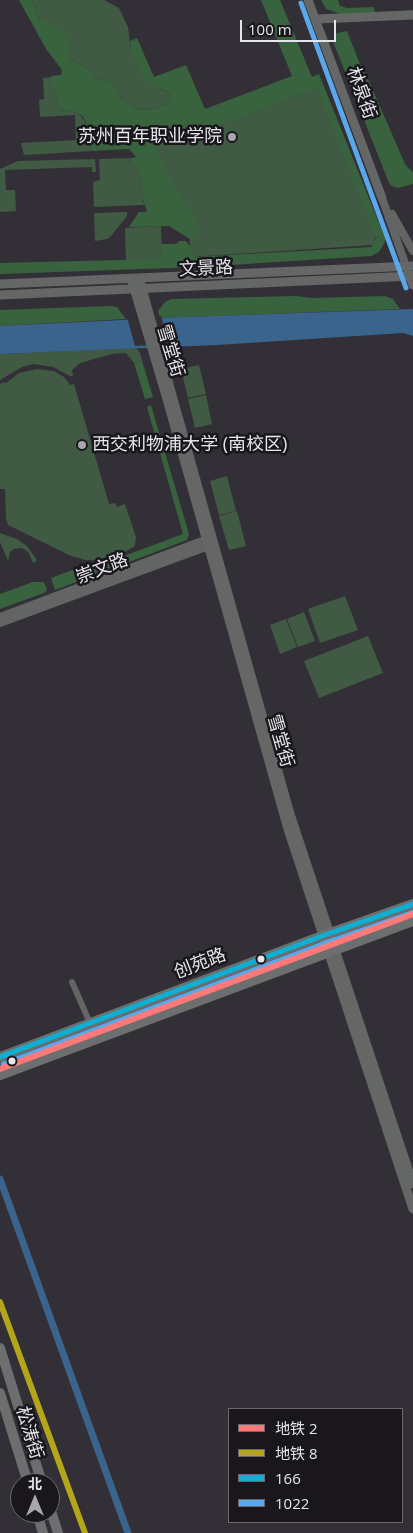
<!DOCTYPE html>
<html>
<head>
<meta charset="utf-8">
<style>
	body { margin:0 }
	#map { position:relative; width:413px; height:1533px; overflow:hidden; background:#323036; font-family:"Open Sans","Noto Sans SC",sans-serif }
	canvas { display:block }
	.legend { position:absolute; left:228px; top:1408px; width:175px; height:115px; box-sizing:border-box; background:#19171c; border:1px solid #6b696f; margin:0; padding:6px 9px; list-style:none; font-size:15px; color:#e7e5ec }
	.legend li { display:flex; align-items:center; gap:10px; height:25px }
	.legend b { width:25px; border:1px solid #6b696f }
	.north { position:absolute; left:10px; top:1473px; width:50px; height:50px; box-sizing:border-box; background:#19171c; border:1px solid #6b696f; border-radius:50%; rotate:0deg; font-size:14px; font-weight:700; line-height:20px; text-align:center; color:#e7e5ec }
	.north::after { content:''; display:block; margin:auto; width:18px; height:22px; background:#a8a6ac; clip-path:polygon(50% 0,100% 100%,50% 72%,0 100%) }
	.scale { position:absolute; left:240px; top:20px; width:96px; height:22px; box-sizing:border-box; border:2px solid #e7e5ec; border-top:0; padding-left:6px; font-size:15px; line-height:18px; white-space:nowrap; color:#e7e5ec; -webkit-text-stroke:4px #19171c; paint-order:stroke }
</style>
</head>
<body>
<div id="map">
<canvas width="413" height="1533"></canvas>
<ul class="legend">
<li><b style="height:6px;background:#fe7a7a"></b>地铁 2</li>
<li><b style="height:6px;background:#b3a61a"></b>地铁 8</li>
<li><b style="height:6px;background:#0dafd3"></b>166</li>
<li><b style="height:6px;background:#5aa8eb"></b>1022</li>
</ul>
<div class="north">北</div>
<div class="scale">100 m</div>
</div>
<script>
const context = document.querySelector('canvas').getContext('2d');
context.lineJoin = 'round';
function fillPath(path, color) {
  context.fillStyle = color;
  context.fill(path, 'evenodd');
}
function shape(rows) {
  const path = new Path2D();
  for (const r of rows) {
    path.moveTo(r[0], r[1]);
    for (let i = 2; i < r.length; i += 2) path.lineTo(r[i], r[i + 1]);
  }
  return path;
}
function strokePath(path, color, width, dash) {
  context.strokeStyle = color;
  context.lineWidth = width;
  context.lineCap = dash ? 'butt' : 'round';
  context.setLineDash(dash || []);
  context.stroke(path);
}
function label(font, color, halo, rows, align = 'center') {
  context.font = font + ' "Open Sans","Noto Sans SC",sans-serif';
  context.lineWidth = 5;
  context.setLineDash([]);
  context.textBaseline = 'middle';
  context.strokeStyle = halo;
  context.fillStyle = color;
  for (const [text, x, y, turn = 0] of rows) {
    context.save();
    context.translate(x, y);
    context.rotate((+turn || 0) * Math.PI / 180);
    context.textAlign = isNaN(turn) ? turn : align;
    if (halo) context.strokeText(text, 0, 0);
    context.fillText(text, 0, 0);
    context.restore();
  }
}
fillPath(shape([
	[32,0,104,0,119,8,128,27,131,51,160,89,168,92,172,97,171,102,149,110,138,109,122,99,115,85,106,80,95,78,88,68,71,60,66,50,40,20],
	[52,77,59,109,78,113,87,124,92,151,24,155,21,143,76,140,75,115,40,117,39,100,44,99,43,78],
	[317,89,378,229,373,245,191,257,189,234,151,149],
	[132,158,130,161,132,166,139,168,142,179,140,183,143,193,143,201,145,205,94,207,93,182,100,180,99,159],
	[95,159,96,172,92,172,92,167,5,170,6,190,15,190,16,211,0,212,0,169,18,161],
	[124,212,127,212,127,216,111,236,107,239,95,241,94,213],
	[161,226,162,259,126,261,125,228],
	[136,348,140,353,142,361,134,363,126,353,112,354,80,363,72,370,73,376,70,376,53,367,34,364,22,367,0,380,0,354],
	[199,365,206,394,188,398,181,369],
	[37,369,54,371,64,377,70,385,74,384,109,504,115,503,117,507,125,504,136,537,135,546,125,552,97,560,85,560,69,555,8,525,6,519,5,489,0,489,0,384,4,382,6,383,19,373],
	[206,395,212,424,195,428,188,399],
	[227,476,236,511,219,515,210,481],
	[237,511,246,546,229,550,219,516],
	[0,533,17,539,27,546,37,560,35,562,33,563,29,553,24,549,20,548,14,549,10,552,8,561,0,542],
	[345,596,358,630,320,643,308,609],
	[304,612,315,641,298,647,287,619],
	[286,619,297,647,280,654,270,625],
	[368,636,383,673,319,698,304,661]
]), '#405a43');
fillPath(shape([
	[19,0,32,0,40,20,47,20,64,32,70,40,69,47,67,50,71,60,88,68,95,78,106,80,115,85,122,99,138,109,149,110,171,102,172,97,168,92,151,85,144,79,136,64,131,51,130,41,137,38,154,77,186,65,205,109,292,76,261,0,280,0,312,77,319,74,385,238,385,242,379,252,371,256,199,267,0,274,0,263,162,259,161,244,176,244,180,241,186,241,193,250,194,257,371,247,376,238,317,89,155,149,171,179,200,228,199,234,193,238,188,238,169,226,129,227,139,212,147,212,142,196,143,193,140,183,142,179,139,175,139,168,132,166,130,161,132,158,136,157,129,149,92,151,87,124,83,117,78,113,59,109,51,76,61,75,62,70,46,49],
	[321,0,338,0,340,6,347,8,374,7,375,12,413,10,413,13,344,15,326,9],
	[347,31,363,72,365,72,405,164,409,169,413,172,413,184,398,188,392,186,389,183,334,44,334,36,337,33],
	[296,296,313,298,385,296,393,299,400,309,160,318,158,311,165,302,171,299],
	[110,306,117,307,126,319,0,326,0,310],
	[142,361,153,397,145,399,134,363],
	[151,405,189,534,187,540,55,590,51,578,78,568,86,570,183,534,147,407],
	[33,582,44,582,47,590,44,593,0,609,0,594]
]), '#39623e');
fillPath(shape([
	[413,309,413,336,403,333,217,345,0,354,0,326,184,317]
]), '#3a648c');
fillPath(shape([
	[161,316,169,344,135,346,127,317]
]), '#323036');
strokePath(shape([
	[0,1179,128,1533]
]), '#3a648c', 7);
strokePath(shape([
	[72,982,90,1023]
]), '#636464', 6);
strokePath(shape([
	[382,198,406,266],
	[392,214,413,251],
	[0,617,210,538],
	[0,623,214,544]
]), '#636464', 8);
strokePath(shape([
	[308,0,382,198],
	[316,19,413,15],
	[408,271,413,285],
	[131,278,167,399,288,829,413,1209],
	[139,278,290,814,413,1184],
	[0,284,413,266],
	[0,295,413,276]
]), '#656766', 9);
strokePath(shape([
	[0,1057,322,936,413,904],
	[0,1075,413,921],
	[0,1348,42,1483],
	[0,1393,28,1483],
	[50,1508,58,1533],
	[37,1513,43,1533]
]), '#6d6e6e', 10);
strokePath(shape([
	[0,1057,322,936,413,904]
]), '#0dafd3', 5);
strokePath(shape([
	[301,3,406,288],
	[3,1064,325,943,413,912]
]), '#5aa8eb', 5);
strokePath(shape([
	[0,1069,413,914]
]), '#fe7a7a', 6);
strokePath(shape([
	[0,1302,85,1533]
]), '#b3a61a', 6);
for (const [x, y, r, color] of [
	[232,137,5,"#a8a6ac"],
	[82,445,5,"#a8a6ac"],
	[261,959,4.5,"#e7e5ec"],
	[12,1061,4.5,"#e7e5ec"]
]) {
  const dot = new Path2D();
  dot.arc(x, y, r, 0, 2 * Math.PI);
  context.fillStyle = color;
  context.fill(dot);
  strokePath(dot, '#19171c', 2);
}
label('18px', '#e7e5ec', '#19171c', [
	["林泉街",361,93,70],
	["文景路",206,269,-3],
	["雪堂街",170,351,73],
	["崇文路",102,569,-21],
	["雪堂街",280,741,74],
	["创苑路",200,964,-21],
	["松涛街",29,1433,73]
]);
label('18px', '#e7e5ec', '#19171c', [
	["苏州百年职业学院",222,137],
	["西交利物浦大学 (南校区)",92,445,"left"]
], 'right');
</script>
</body>
</html>
